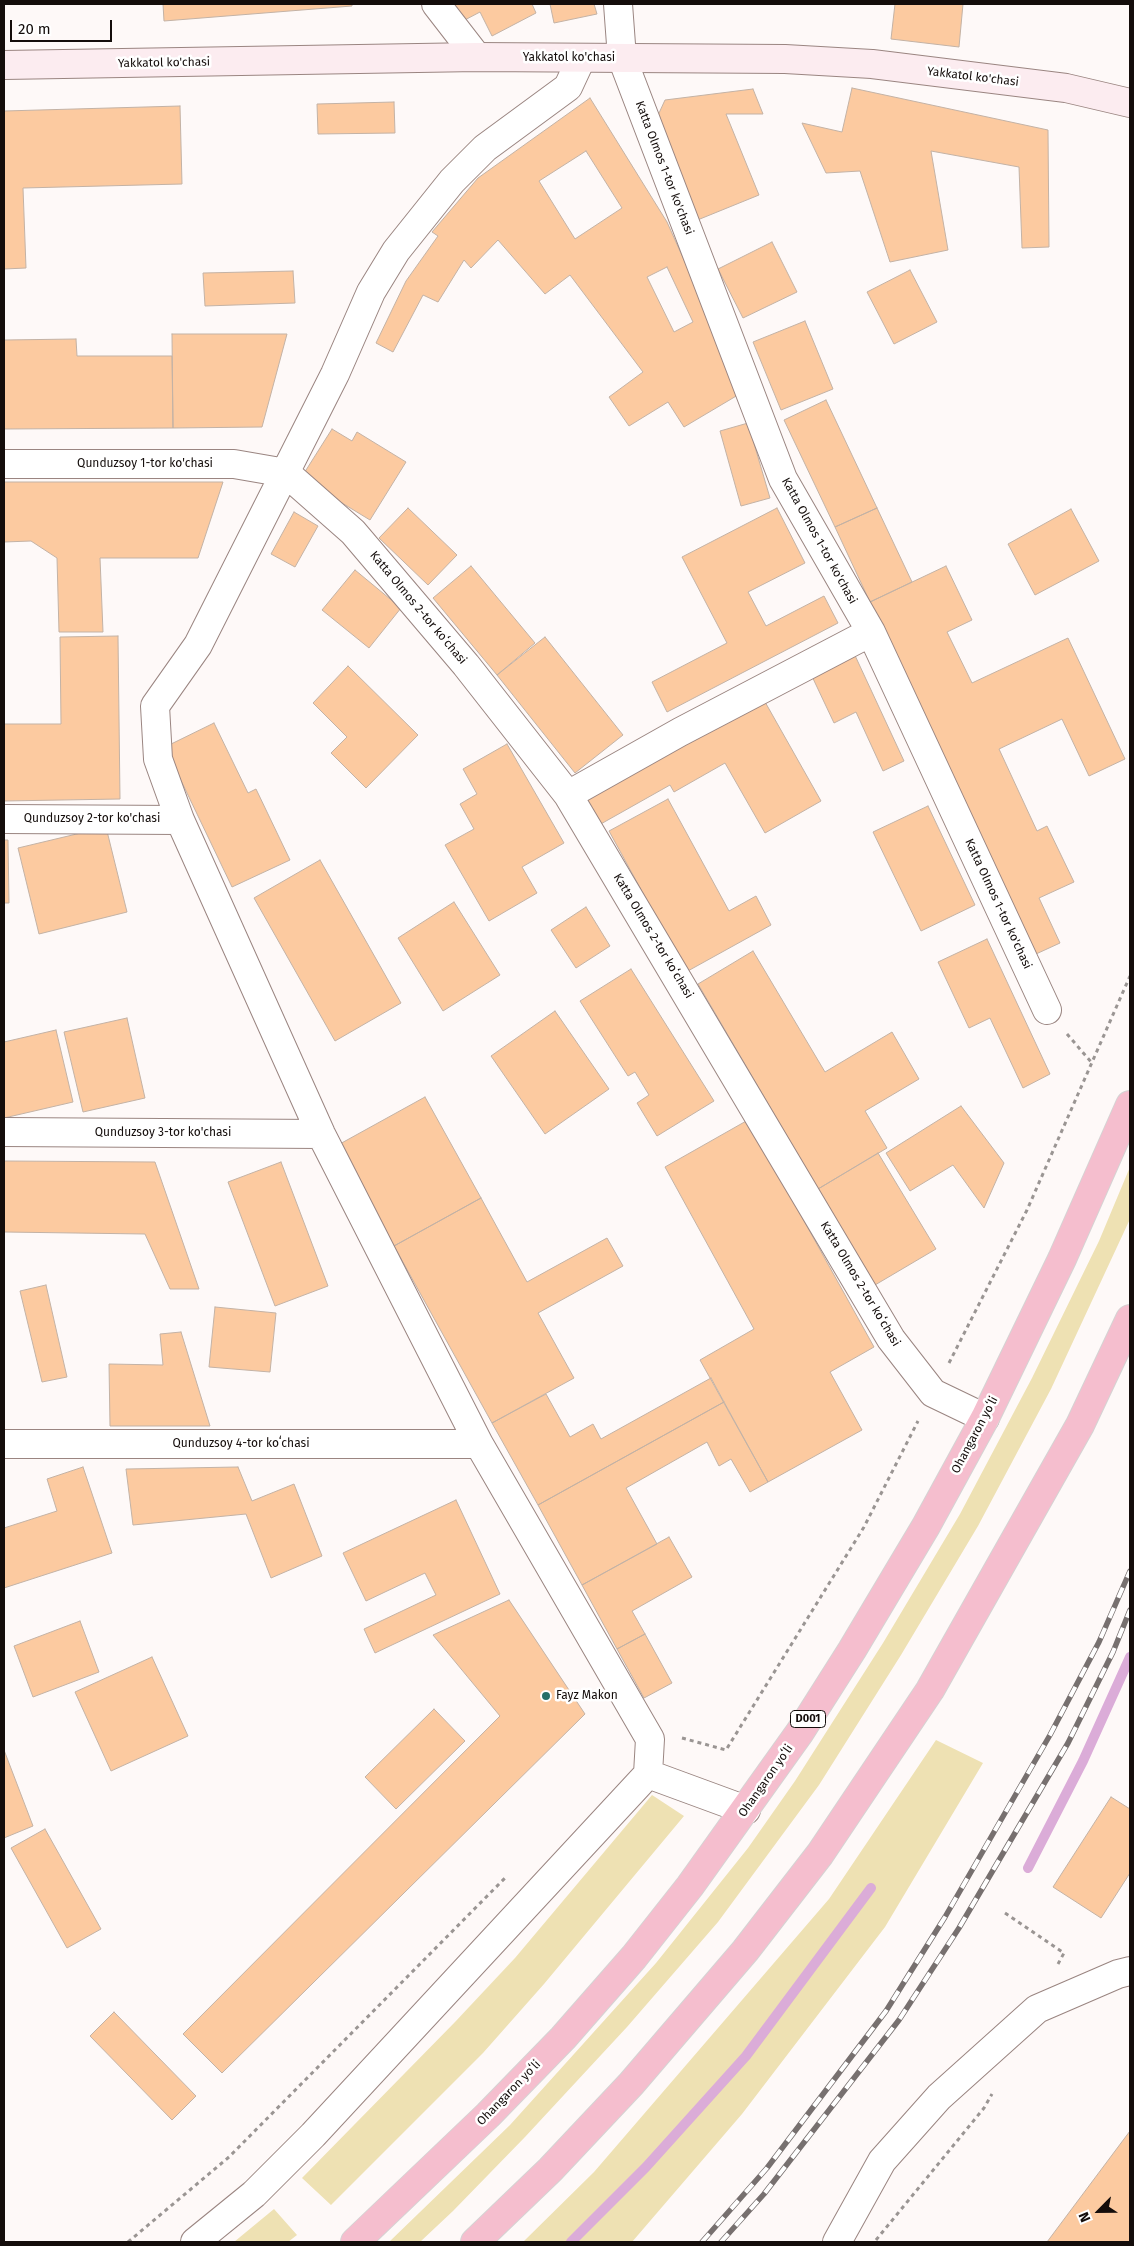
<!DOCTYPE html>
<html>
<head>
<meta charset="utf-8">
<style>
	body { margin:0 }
	#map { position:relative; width:1134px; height:2246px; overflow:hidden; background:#fef9f8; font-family:"Fira Sans",sans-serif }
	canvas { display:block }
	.frame { position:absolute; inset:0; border:5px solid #140d0b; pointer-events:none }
	.north { position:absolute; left:1074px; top:2186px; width:50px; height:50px; -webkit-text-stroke:4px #fff; paint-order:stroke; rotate:247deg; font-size:14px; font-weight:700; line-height:20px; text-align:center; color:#140d0b }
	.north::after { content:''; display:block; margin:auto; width:18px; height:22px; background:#140d0b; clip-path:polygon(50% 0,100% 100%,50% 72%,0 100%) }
	.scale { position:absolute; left:10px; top:20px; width:102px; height:22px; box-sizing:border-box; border:2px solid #140d0b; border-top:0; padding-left:6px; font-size:15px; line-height:18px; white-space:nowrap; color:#140d0b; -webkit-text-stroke:4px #fff; paint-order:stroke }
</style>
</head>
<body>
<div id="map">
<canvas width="1134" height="2246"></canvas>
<div class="frame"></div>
<div class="north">N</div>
<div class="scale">20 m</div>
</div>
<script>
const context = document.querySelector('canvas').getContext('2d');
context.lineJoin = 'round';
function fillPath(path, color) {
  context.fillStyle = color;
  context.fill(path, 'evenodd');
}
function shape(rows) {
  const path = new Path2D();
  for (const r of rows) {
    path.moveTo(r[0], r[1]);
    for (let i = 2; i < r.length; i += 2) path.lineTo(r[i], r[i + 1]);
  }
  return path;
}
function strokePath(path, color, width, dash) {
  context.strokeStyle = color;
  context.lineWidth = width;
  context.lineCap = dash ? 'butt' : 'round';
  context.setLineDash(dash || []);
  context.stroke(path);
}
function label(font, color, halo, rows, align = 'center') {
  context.font = font + ' "Fira Sans",sans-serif';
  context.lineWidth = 5;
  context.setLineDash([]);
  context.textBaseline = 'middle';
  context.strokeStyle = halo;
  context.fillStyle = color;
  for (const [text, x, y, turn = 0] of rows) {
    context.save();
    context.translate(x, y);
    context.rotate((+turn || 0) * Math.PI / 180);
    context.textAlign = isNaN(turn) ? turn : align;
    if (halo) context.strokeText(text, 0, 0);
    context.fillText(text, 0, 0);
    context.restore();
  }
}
fillPath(shape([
	[1130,1167,1130,1219,1051,1389,978,1526,901,1655,819,1785,718,1922,627,2027,525,2137,453,2211,420,2242,389,2242,510,2125,656,1963,748,1848,795,1781,883,1643,960,1514,1032,1378,1099,1241],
	[936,1740,983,1763,885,1927,742,2114,632,2242,523,2242,594,2172,829,1899],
	[652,1795,684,1816,544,1984,483,2053,331,2205,302,2178,455,2022,515,1958],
	[274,2209,297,2235,288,2242,234,2242]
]), '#eee1b3');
strokePath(shape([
	[1028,1868,1083,1761,1130,1657],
	[571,2242,646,2167,746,2056,871,1888]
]), '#dbacd8', 10);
const building = shape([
	[163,4,352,4,352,6,164,21,163,4],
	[452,4,532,4,536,13,492,36,480,12,461,22,452,4],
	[550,4,594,4,597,14,554,23,550,4],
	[895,4,963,4,959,47,891,39,895,4],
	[852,88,1048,130,1049,247,1022,248,1019,167,931,151,948,250,890,262,860,171,826,173,802,123,842,132,852,88],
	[753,89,763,114,726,114,759,195,695,221,654,124,665,100,753,89],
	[590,98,667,222,743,392,684,427,668,402,629,426,609,397,643,372,570,275,545,294,498,240,471,268,464,260,438,302,423,295,393,352,376,343,406,281,438,236,432,232,478,178,590,98],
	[586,151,622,208,575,239,539,181,586,151],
	[667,267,693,322,674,332,647,277,667,267],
	[394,102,395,133,318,134,317,104,394,102],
	[180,106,182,184,23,188,26,268,4,269,4,111,180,106],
	[772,242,797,292,743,318,718,269,772,242],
	[910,270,937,322,894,344,867,292,910,270],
	[293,271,295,303,205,306,203,273,293,271],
	[805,321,833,389,781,410,753,342,805,321],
	[172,334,287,334,262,427,173,428,172,334],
	[76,339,77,356,172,356,173,428,4,429,4,340,76,339],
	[826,400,877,508,835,527,784,420,826,400],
	[748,423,770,498,741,506,720,431,748,423],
	[332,429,352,441,357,432,406,462,370,520,301,478,332,429],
	[4,482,223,482,198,558,100,558,103,632,59,632,57,558,31,541,4,542,4,482],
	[408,508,457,555,428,585,379,538,408,508],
	[777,508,805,563,748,592,766,626,824,596,838,623,667,712,652,682,727,643,682,557,777,508],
	[877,508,912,582,870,602,835,527,877,508],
	[1071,509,1099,561,1035,595,1008,544,1071,509],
	[294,512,318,526,295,567,271,554,294,512],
	[471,566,535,643,497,675,433,598,471,566],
	[946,566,972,620,947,632,972,683,1068,638,1125,759,1089,776,1062,719,999,749,1037,831,1047,826,1074,882,1039,898,1060,943,1036,954,870,602,946,566],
	[355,570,401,608,369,648,322,610,355,570],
	[118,636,120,799,4,801,4,724,61,724,60,637,118,636],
	[545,637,623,735,575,773,497,675,545,637],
	[852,649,904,761,883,771,856,712,834,723,809,670,852,649],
	[348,666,418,735,366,788,331,753,347,737,313,703,348,666],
	[760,693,821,801,765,833,725,763,674,792,670,785,599,825,582,795,760,693],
	[214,723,248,793,256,789,290,860,232,887,165,747,214,723],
	[507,744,564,843,522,867,537,893,489,921,445,845,474,829,460,804,477,794,463,769,507,744],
	[668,799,729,911,756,896,771,925,686,972,609,831,668,799],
	[928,806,975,905,921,931,873,832,928,806],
	[106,827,127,912,39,934,18,848,106,827],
	[4,840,8,840,9,903,4,903,4,840],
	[320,860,401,1003,335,1041,254,898,320,860],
	[454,902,500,975,443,1011,398,938,454,902],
	[586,907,610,946,576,968,551,930,586,907],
	[987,939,1050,1074,1023,1088,990,1018,969,1028,938,962,987,939],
	[753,951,825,1072,892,1032,919,1079,865,1111,887,1148,818,1189,698,984,753,951],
	[631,969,714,1101,657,1136,637,1103,649,1095,635,1072,628,1076,580,1001,631,969],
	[555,1011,609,1089,545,1134,491,1056,555,1011],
	[127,1018,145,1098,83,1112,64,1032,127,1018],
	[56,1030,73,1102,4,1118,4,1042,56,1030],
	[425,1097,481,1198,394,1246,338,1145,425,1097],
	[961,1106,1004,1163,984,1208,953,1165,910,1191,886,1153,961,1106],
	[748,1120,874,1347,830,1372,862,1430,768,1482,700,1360,754,1329,665,1167,748,1120],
	[878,1153,936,1249,875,1285,818,1189,878,1153],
	[4,1161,155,1162,199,1289,170,1289,145,1234,4,1232,4,1161],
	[281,1162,328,1286,275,1306,228,1182,281,1162],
	[481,1198,527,1282,607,1238,623,1266,538,1313,574,1378,492,1423,394,1246,481,1198],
	[46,1285,67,1377,42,1382,20,1291,46,1285],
	[215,1307,276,1313,270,1372,209,1367,215,1307],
	[181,1332,210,1426,110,1426,109,1364,163,1365,160,1334,181,1332],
	[711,1378,724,1402,538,1505,492,1423,546,1394,570,1437,593,1424,601,1439,711,1378],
	[724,1402,768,1482,750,1492,731,1459,719,1466,707,1442,626,1488,657,1544,582,1585,538,1505,724,1402],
	[83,1467,112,1553,4,1588,4,1528,57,1511,47,1479,83,1467],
	[238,1467,252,1501,294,1484,322,1556,271,1578,246,1514,133,1525,126,1469,238,1467],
	[456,1500,500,1594,375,1653,364,1629,436,1595,425,1573,366,1601,343,1553,456,1500],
	[669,1537,692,1577,632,1611,645,1634,617,1649,582,1585,669,1537],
	[509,1600,585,1714,222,2073,183,2034,500,1716,433,1635,509,1600],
	[80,1621,99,1672,33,1697,14,1646,80,1621],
	[645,1634,672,1683,644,1698,617,1649,645,1634],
	[152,1657,188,1736,111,1771,75,1692,152,1657],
	[434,1709,465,1741,396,1809,365,1777,434,1709],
	[4,1750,33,1826,4,1838,4,1750],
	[1111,1797,1130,1809,1130,1873,1101,1918,1053,1887,1111,1797],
	[45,1829,101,1929,67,1948,11,1848,45,1829],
	[114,2012,196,2096,172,2120,90,2036,114,2012],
	[1130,2131,1130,2242,1047,2242,1130,2131]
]);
fillPath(building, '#fccaa0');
strokePath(building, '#c3b2a5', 1);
const street = shape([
	[436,4,477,57],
	[618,4,622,58,783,479,871,632,1047,1010],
	[4,464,234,464,286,473,353,532,466,665,568,795,891,1339,933,1393,985,1418],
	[568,795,680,732,871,632],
	[4,819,180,820],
	[4,1132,321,1134],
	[4,1444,479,1444],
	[648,1774,746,1810],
	[195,2242,254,2194,313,2135,648,1774,650,1739,479,1444,321,1134,180,820,158,759,155,706,198,645,335,374,371,292,396,251,452,181,485,148,568,87,581,59],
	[837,2242,882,2161,939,2097,1037,2009,1118,1974,1130,1971]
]);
const secondary = shape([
	[4,65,477,57,785,59,872,64,1066,88,1130,103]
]);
const highway = shape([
	[355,2242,488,2115,563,2038,634,1957,690,1886,800,1732,852,1650,926,1526,985,1418,1062,1259,1130,1105],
	[475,2242,550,2170,631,2084,745,1951,820,1854,930,1690,1080,1425,1130,1319]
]);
strokePath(street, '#9a8581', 30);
strokePath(secondary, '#9a8581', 30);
strokePath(highway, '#d5d3d3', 30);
strokePath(shape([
	[1067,1034,1092,1063],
	[949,1363,1027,1210,1130,976],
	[682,1738,726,1750,864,1527,918,1421],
	[1005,1913,1064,1953,1058,1964],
	[876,2240,984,2108,992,2094],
	[128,2242,229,2157,505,1878]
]), '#9a9593', 3, [4, 4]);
strokePath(street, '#fff', 28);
strokePath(secondary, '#fcecf0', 28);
strokePath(highway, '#f5bece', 28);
const rail = shape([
	[702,2242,767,2168,886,2011,945,1917,1050,1735,1099,1642,1130,1571],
	[721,2242,764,2194,899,2020,959,1928,1068,1743,1113,1652,1130,1610]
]);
strokePath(rail, '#77706f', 5.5);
strokePath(rail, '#fff', 4, [11]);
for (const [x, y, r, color] of [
	[546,1696,5,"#256f69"]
]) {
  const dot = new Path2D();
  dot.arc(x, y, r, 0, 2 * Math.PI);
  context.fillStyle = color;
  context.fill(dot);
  strokePath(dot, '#fff', 2);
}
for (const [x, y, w] of [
	[808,1719,35]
]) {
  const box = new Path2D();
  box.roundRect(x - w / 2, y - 8.5, w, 17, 4);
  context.fillStyle = '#fff';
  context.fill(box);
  strokePath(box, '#140d0b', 1);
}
label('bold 11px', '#140d0b', null, [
	["D001",808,1719]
]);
label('12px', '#140d0b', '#fff', [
	["Yakkatol ko'chasi",569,58],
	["Yakkatol ko'chasi",164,63,-1],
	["Yakkatol ko'chasi",973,77,7],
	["Katta Olmos 1-tor ko'chasi",664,168,69],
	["Qunduzsoy 1-tor ko'chasi",145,464],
	["Katta Olmos 1-tor ko'chasi",819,541,61],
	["Katta Olmos 2-tor koʻchasi",418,608,50],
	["Qunduzsoy 2-tor ko'chasi",92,819],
	["Katta Olmos 1-tor ko'chasi",998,904,65],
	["Katta Olmos 2-tor koʻchasi",653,936,59],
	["Qunduzsoy 3-tor ko'chasi",163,1133],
	["Katta Olmos 2-tor koʻchasi",860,1284,59],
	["Ohangaron yoʻli",975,1435,-62],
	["Qunduzsoy 4-tor koʻchasi",241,1444],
	["Ohangaron yoʻli",766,1781,-55],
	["Ohangaron yoʻli",509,2093,-46]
]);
label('12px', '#140d0b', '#fff', [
	["Fayz Makon",556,1696]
], 'left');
</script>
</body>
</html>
